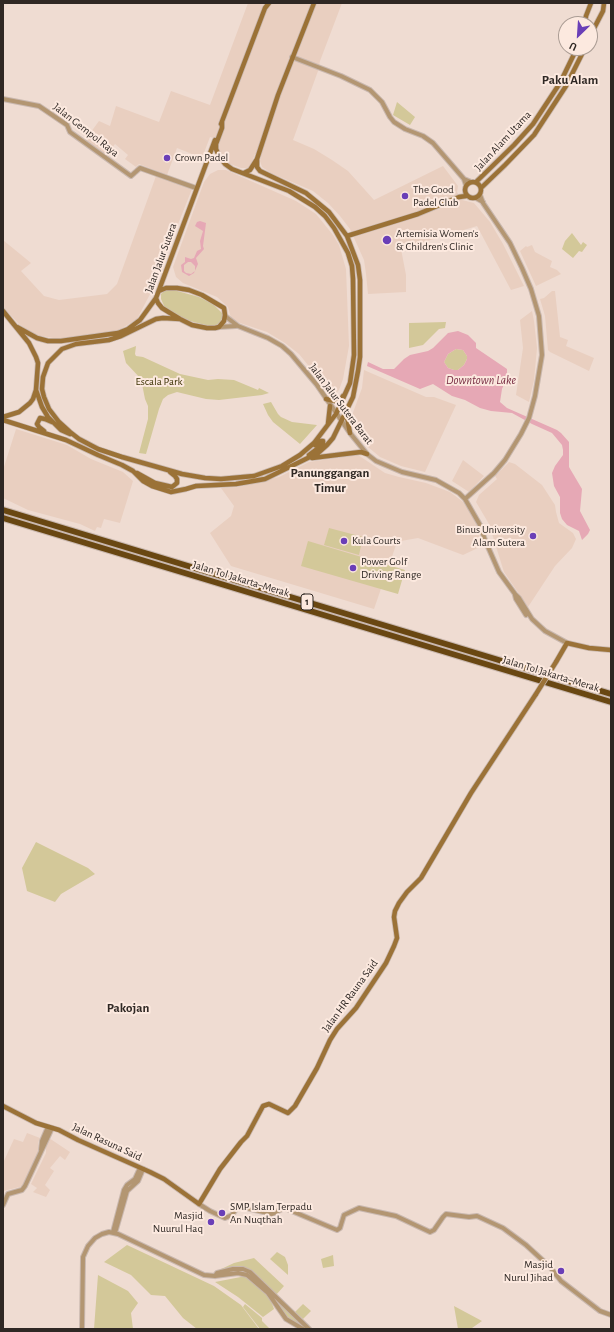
<!DOCTYPE html>
<html>
<head>
<meta charset="utf-8">
<style>
	body { margin:0 }
	#map { position:relative; width:614px; height:1332px; overflow:hidden; background:#efdcd2; font-family:"Alegreya Sans",sans-serif }
	canvas { display:block }
	.frame { position:absolute; inset:0; border:4px solid #2f2824; pointer-events:none }
	.north { position:absolute; left:558px; top:16px; width:40px; height:40px; box-sizing:border-box; background:#fce9df; border:1px solid #aa9c94; border-radius:50%; rotate:205deg; font-size:11px; font-weight:700; line-height:16px; text-align:center; color:#2f2824 }
	.north::after { content:''; display:block; margin:auto; width:14px; height:18px; background:#6a3fb7; clip-path:polygon(50% 0,100% 100%,50% 72%,0 100%) }
</style>
</head>
<body>
<div id="map">
<canvas width="614" height="1332"></canvas>
<div class="frame"></div>
<div class="north">U</div>
</div>
<script>
const context = document.querySelector('canvas').getContext('2d');
context.lineJoin = 'round';
function fillPath(path, color) {
  context.fillStyle = color;
  context.fill(path, 'evenodd');
}
function shape(rows) {
  const path = new Path2D();
  for (const r of rows) {
    if (r.length === 3) {
      path.moveTo(r[0] + r[2], r[1]);
      path.arc(r[0], r[1], r[2], 0, 2 * Math.PI);
      continue;
    }
    path.moveTo(r[0], r[1]);
    for (let i = 2; i < r.length; i += 2) path.lineTo(r[i], r[i + 1]);
  }
  return path;
}
function strokePath(path, color, width, dash) {
  context.strokeStyle = color;
  context.lineWidth = width;
  context.lineCap = dash ? 'butt' : 'round';
  context.setLineDash(dash || []);
  context.stroke(path);
}
function label(font, color, halo, rows, align = 'center') {
  context.font = font + ' "Alegreya Sans",sans-serif';
  context.lineWidth = 4;
  context.setLineDash([]);
  context.textBaseline = 'middle';
  context.strokeStyle = halo;
  context.fillStyle = color;
  for (const [text, x, y, turn = 0] of rows) {
    context.save();
    context.translate(x, y);
    context.rotate((+turn || 0) * Math.PI / 180);
    context.textAlign = isNaN(turn) ? turn : align;
    if (halo) context.strokeText(text, 0, 0);
    context.fillText(text, 0, 0);
    context.restore();
  }
}
fillPath(shape([
	[248,3,342,3,320,61,318,71,293,140,314,149,332,160,348,171,374,200,443,166,458,186,457,192,462,200,474,203,490,222,503,244,524,286,511,290,477,226,401,249,406,275,406,292,368,294,366,274,364,260,350,229,340,216,328,203,313,191,271,173,262,167,260,161,261,157,255,154,250,167,247,168,241,168,225,162,220,156,217,147,220,140,210,137,202,158,177,148,167,175,139,164,136,167,125,159,128,155,115,144,106,156,85,140,99,121,110,126,116,106,159,122,171,91,210,105],
	[218,170,226,170,296,201,316,214,333,235,339,245,346,269,349,346,343,379,339,390,336,393,333,394,330,392,299,354,285,343,267,332,240,323,231,318,228,307,217,297,183,283,176,277,173,267,204,182,210,174],
	[156,176,192,189,163,262,159,277,137,319,119,330,60,339,35,335,19,324,3,307,3,240,31,263,21,271,44,296,59,300,107,294,117,284],
	[532,245,535,252,552,261,550,267,557,270,561,274,536,286,520,251,526,246,527,247],
	[552,291,555,291,560,337,568,340,566,346,594,358,589,371,550,352,548,350,545,316,540,299,544,298],
	[532,311,534,321,537,348,534,380,529,402,516,395,523,348,520,320],
	[364,370,426,397,434,397,456,405,425,472,401,466,380,457,368,447,351,423,351,418,362,388],
	[16,429,67,445,91,459,123,472,133,481,120,523,104,519,101,528,97,527,95,531,80,524,28,510,3,498,3,470],
	[358,455,385,473,399,477,426,483,450,492,462,501,469,510,477,525,482,546,463,555,418,538,401,541,396,545,374,609,231,566,210,533,231,516,234,506,221,488,239,487,279,477,309,462],
	[463,460,484,476,469,492,452,481],
	[509,462,515,464,542,485,555,505,556,512,559,523,573,533,576,539,572,548,555,566,528,607,504,572,489,524,476,502,479,495,497,479,495,476],
	[27,1133,40,1138,38,1143,39,1153,24,1186,3,1191,3,1163,14,1139,23,1142],
	[49,1138,70,1152,65,1160,60,1156,50,1168,54,1171,45,1185,50,1190,46,1197,33,1192,37,1188,31,1184,46,1153,46,1146]
]), '#e9cfc0');
fillPath(shape([
	[397,102,415,117,410,125,393,115],
	[572,233,581,245,583,242,587,245,582,252,579,251,573,258,562,249,565,241],
	[170,289,199,297,213,304,222,313,222,319,220,323,217,326,209,326,190,321,178,316,165,308,161,299,161,294,164,291],
	[446,322,445,328,439,329,423,345,409,348,409,323],
	[136,346,135,354,136,356,143,357,180,374,208,380,218,379,234,380,258,390,259,388,269,393,262,395,219,400,206,399,181,393,177,392,168,395,163,399,159,409,146,454,139,453,148,419,148,406,145,399,141,379,126,363,123,351],
	[456,349,463,350,467,356,467,359,464,365,458,370,454,370,448,368,444,362,448,354],
	[271,402,278,414,281,417,292,422,317,425,300,444,273,422,268,415,263,404],
	[329,528,363,537,359,555,324,545],
	[308,541,405,570,398,594,301,566],
	[36,842,88,868,95,874,61,894,55,902,27,891,22,868],
	[127,1245,214,1286,241,1305,259,1329,197,1329,183,1318,165,1296,151,1295,131,1275,104,1262],
	[277,1252,285,1257,288,1265,288,1275,270,1259],
	[333,1255,334,1266,323,1268,321,1259],
	[254,1258,284,1286,276,1295,250,1274,219,1270,234,1263],
	[98,1275,128,1291,138,1303,131,1313,133,1329,94,1329],
	[246,1276,268,1293,274,1309,263,1317,238,1297,215,1282],
	[275,1298,305,1327,292,1323,283,1314,275,1304],
	[245,1304,262,1318,262,1321,270,1329,260,1329,243,1307],
	[303,1304,311,1311,303,1319,295,1312],
	[454,1306,482,1321,472,1328,458,1329]
]), '#d3c899');
fillPath(shape([
	[200,221,206,223,203,246,204,249,196,258,198,264,194,273,189,276,182,272,181,265,185,262,185,257,191,259,194,258,197,251,201,249,200,241,203,231,195,226,197,222],
	[188,262,191,262,195,266,195,271,191,274,186,273,184,271,184,265],
	[458,331,468,335,476,343,476,348,507,369,507,377,502,389,500,402,507,408,557,430,561,433,569,442,569,467,582,489,580,511,590,530,588,534,582,540,579,531,567,525,562,519,560,513,560,497,554,486,552,473,555,466,563,455,563,450,562,445,552,433,532,424,512,413,491,411,480,408,465,400,452,396,433,384,420,389,367,366,368,362,383,369,394,369,404,359,410,355,428,351,433,348,448,333],
	[456,349,463,350,467,356,467,359,464,365,458,370,454,370,448,368,444,362,448,354]
]), '#e6a8b5');
const tertiary = shape([
	[292,57,341,76,370,90,382,102,390,117,394,122,405,129,423,136,433,143,464,179,466,185],
	[3,99,39,106,67,125,70,132,131,176,140,168,196,188],
	[464,179,471,182],
	[476,198,483,202],
	[225,316,238,326,268,338,282,346,291,354,317,385,350,433,367,454,376,461,402,472,436,480,459,493,465,499,480,525,485,540,499,572,515,594,519,598,532,619,545,631,567,643],
	[219,327,236,326],
	[465,499,494,473,505,460,521,434,529,418,535,396,542,355,539,316,531,289,522,268,510,243,483,203,480,195],
	[515,595,516,599,526,615],
	[41,1150,42,1141,48,1127],
	[199,1204,210,1211,225,1218,232,1215,238,1206,272,1214,282,1209,287,1209,337,1230,340,1228,344,1215,359,1208,396,1216,430,1232,434,1230,443,1217,446,1214,469,1217,477,1216,503,1228,526,1245,550,1267,561,1281,600,1311,611,1315],
	[3,1205,8,1194,22,1190,25,1186,52,1128],
	[113,1232,124,1190,127,1185,135,1179,140,1168],
	[115,1233,127,1191,138,1181,143,1169],
	[215,1276,217,1273,233,1269,243,1269,250,1272,309,1329],
	[82,1329,83,1257,88,1246,95,1238,102,1234,109,1232,118,1234,204,1275,215,1276,238,1273,247,1275,268,1293,286,1319,303,1329]
]);
const secondary = shape([
	[585,24,586,16,591,3],
	[590,36,603,11,604,3],
	[221,124,265,8,269,3],
	[244,173,250,170,257,159,278,95,314,3],
	[473,190,8],
	[476,182,514,145,533,124,560,83,577,48],
	[481,188,505,165,534,135,566,86,585,48],
	[347,236,418,214,459,197,466,196],
	[156,298,158,303,162,308,180,319,192,325,207,328,215,328,219,327,224,321,225,315,224,308,202,295,189,290,177,288,166,288,159,291],
	[3,311,29,343,36,357,38,363,36,390,33,399,30,403,19,412,3,417],
	[180,319,163,318,156,319,121,336,109,340,76,344,62,349,48,363,43,377,42,389,44,397,49,409,59,422,70,432,79,439,98,449,122,457,182,474,205,478,221,479,254,476,282,466,300,455,314,443,336,414,350,383,354,355,353,279,352,266,348,253,334,228,325,216,315,207,289,191,232,169,225,164,219,156,216,149,216,144,222,128,222,122],
	[17,327,37,338,48,341,61,341,118,333,128,329,140,320,156,298,215,140],
	[36,390,42,407,48,417,61,430,70,434],
	[326,399,335,401,340,400,343,396],
	[346,412,350,433],
	[3,420,66,440,98,455,122,465,133,471,143,481,152,486,171,492,186,489,196,486,236,484,265,479,318,453,327,445,333,438,353,397,358,371,360,357,360,280,358,265,347,236,329,212,306,193,260,171,257,167,257,159],
	[328,424,330,406],
	[44,431,39,427,37,424,40,418,45,419,52,422],
	[309,455,321,446,323,444,323,441,320,441,315,445],
	[312,458,361,452,367,454],
	[137,473,155,483,172,487,177,483,177,479,175,476,170,472],
	[556,662,567,643,589,648,611,650],
	[3,1106,36,1123,59,1130,78,1140,150,1172,164,1179,199,1204,220,1169,241,1142,247,1136,263,1106,269,1104,288,1113,295,1106,317,1068,330,1040,337,1029,356,1008,386,963,394,946,397,938,394,917,395,911,399,903,407,892,421,878,471,793,536,694]
]);
const motorway = shape([
	[3,510,611,694],
	[3,518,611,702]
]);
strokePath(tertiary, '#c9b8af', 6);
strokePath(secondary, '#c9b8af', 6);
strokePath(motorway, '#c9b8af', 8);
strokePath(tertiary, '#b39672', 4);
strokePath(secondary, '#9b7237', 4.5);
strokePath(motorway, '#694712', 5.5);
const secondaryBridge = shape([
	[536,694,556,662]
]);
strokePath(secondaryBridge, '#c9b8af', 6, []);
strokePath(secondaryBridge, '#9b7237', 4.5);
for (const [x, y, r, color] of [
	[167,158,4,"#6a3fb7"],
	[405,196,4,"#6a3fb7"],
	[387,240,5,"#6a3fb7"],
	[533,536,4,"#6a3fb7"],
	[344,541,4,"#6a3fb7"],
	[353,568,4,"#6a3fb7"],
	[222,1213,4,"#6a3fb7"],
	[211,1222,4,"#6a3fb7"],
	[561,1271,4,"#6a3fb7"]
]) {
  const dot = new Path2D();
  dot.arc(x, y, r, 0, 2 * Math.PI);
  context.fillStyle = color;
  context.fill(dot);
  strokePath(dot, '#fce9df', 1.5);
}
for (const [x, y, w] of [
	[307,602,12]
]) {
  const box = new Path2D();
  box.roundRect(x - w / 2, y - 8, w, 16, 3);
  context.fillStyle = '#fce9df';
  context.fill(box);
  strokePath(box, '#2f2824', 1);
}
label('bold 10px', '#2f2824', null, [
	["1",307,602]
]);
label('11px', '#2f2824', '#fce9df', [
	["Jalan Gempol Raya",86,130,38],
	["Jalan Alam Utama",503,141,-47],
	["Jalan Jalur Sutera",161,258,-70],
	["Jalan Jalur Sutera Barat",341,404,53],
	["Jalan Tol Jakarta–Merak",241,579,17],
	["Jalan Tol Jakarta–Merak",551,674,17],
	["Jalan HR Rauna Said",350,996,-54],
	["Jalan Rasuna Said",107,1142,25]
]);
label('11px', '#2f2824', '#fce9df', [
	["Crown Padel",175,158],
	["The Good",413,190],
	["Padel Club",413,203],
	["Artemisia Women's",396,234],
	["& Children's Clinic",396,247],
	["Binus University",525,530,"right"],
	["Alam Sutera",525,543,"right"],
	["Kula Courts",352,541],
	["Power Golf",361,562],
	["Driving Range",361,575],
	["SMP Islam Terpadu",230,1207],
	["An Nuqthah",230,1220],
	["Masjid",203,1216,"right"],
	["Nuurul Haq",203,1229,"right"],
	["Masjid",553,1265,"right"],
	["Nurul Jihad",553,1278,"right"]
], 'left');
label('11px', '#3b3103', '#fce9df', [
	["Escala Park",159,382]
]);
label('italic 12px', '#782f44', '#fce9df', [
	["Downtown Lake",481,380]
]);
label('bold 13px', '#2f2824', '#fce9df', [
	["Paku Alam",570,80],
	["Panunggangan",330,473],
	["Timur",330,488],
	["Pakojan",128,1008]
]);
</script>
</body>
</html>
